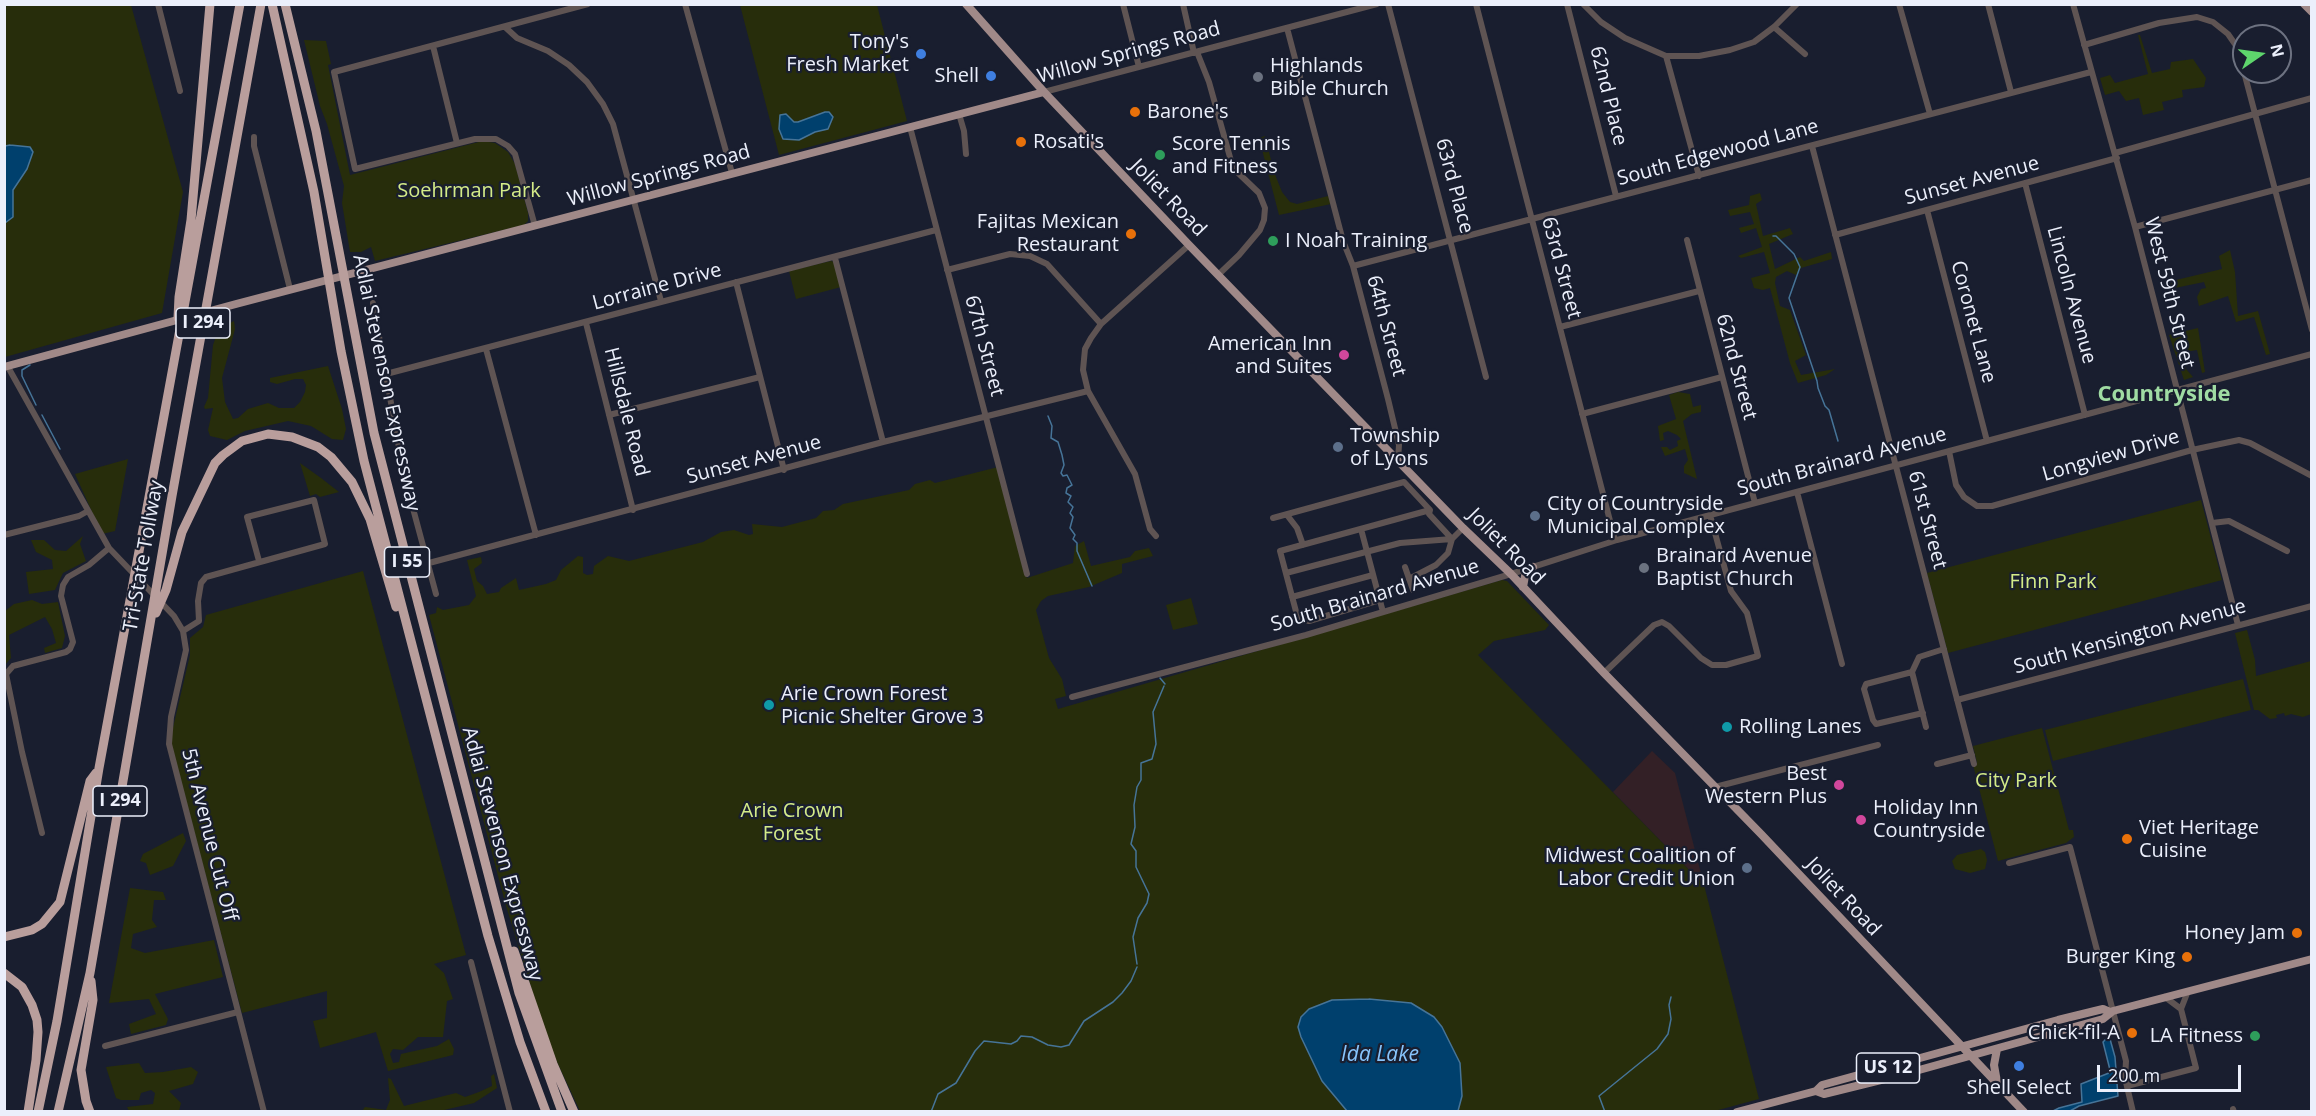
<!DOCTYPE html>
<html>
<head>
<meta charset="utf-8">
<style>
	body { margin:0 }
	#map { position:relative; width:2316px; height:1116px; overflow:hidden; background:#191e2f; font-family:"Open Sans",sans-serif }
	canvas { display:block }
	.frame { position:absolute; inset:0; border:6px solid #ebeffb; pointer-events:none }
	.north { position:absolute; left:2232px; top:24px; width:60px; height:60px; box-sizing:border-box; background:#191e2f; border:2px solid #6d7281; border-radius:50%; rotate:77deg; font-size:16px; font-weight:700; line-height:24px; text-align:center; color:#ebeffb }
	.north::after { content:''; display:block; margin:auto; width:21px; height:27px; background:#5ed56c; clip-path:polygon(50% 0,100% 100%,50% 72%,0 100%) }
	.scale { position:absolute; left:2097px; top:1065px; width:144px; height:27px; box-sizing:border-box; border:3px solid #ebeffb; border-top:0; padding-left:8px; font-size:18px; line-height:21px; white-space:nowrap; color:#ebeffb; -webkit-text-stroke:4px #191e2f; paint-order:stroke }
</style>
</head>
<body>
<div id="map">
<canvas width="2316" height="1116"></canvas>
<div class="frame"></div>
<div class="north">N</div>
<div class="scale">200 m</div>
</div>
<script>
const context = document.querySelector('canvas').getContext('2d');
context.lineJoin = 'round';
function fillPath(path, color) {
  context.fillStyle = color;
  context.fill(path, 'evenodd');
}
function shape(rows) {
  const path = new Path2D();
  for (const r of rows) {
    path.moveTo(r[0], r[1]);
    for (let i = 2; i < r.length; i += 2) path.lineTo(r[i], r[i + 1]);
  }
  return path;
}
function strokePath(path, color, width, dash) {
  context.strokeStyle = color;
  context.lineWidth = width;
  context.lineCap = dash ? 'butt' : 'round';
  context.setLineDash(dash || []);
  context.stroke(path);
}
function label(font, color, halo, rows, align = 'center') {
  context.font = font + ' "Open Sans",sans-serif';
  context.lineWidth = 4.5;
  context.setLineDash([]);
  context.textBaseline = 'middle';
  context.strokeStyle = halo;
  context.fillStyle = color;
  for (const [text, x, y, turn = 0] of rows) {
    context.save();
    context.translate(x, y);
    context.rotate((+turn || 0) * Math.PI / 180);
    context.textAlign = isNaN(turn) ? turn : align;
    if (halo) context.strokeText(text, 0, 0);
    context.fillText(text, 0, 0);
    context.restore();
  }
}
fillPath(shape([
	[1652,751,1675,773,1704,885,1613,792]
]), '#332026');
fillPath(shape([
	[5,5,131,5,183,192,162,313,5,357],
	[740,5,877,5,907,121,779,155],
	[2138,35,2140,35,2152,73,2170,69,2171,62,2193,59,2206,78,2204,87,2182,90,2183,97,2162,102,2164,110,2143,115,2139,98,2126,101,2119,91,2105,95,2100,78,2110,75,2115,83,2148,74],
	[304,40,326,41,331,64,328,65,350,175,471,144,483,141,495,143,508,152,515,164,528,213,528,221,524,225,375,261,371,247,361,252,350,252,342,203,344,186,327,124,320,106],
	[1265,136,1274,172,1282,192,1290,202,1297,204,1328,196,1331,204,1279,215,1259,138],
	[1760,193,1762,200,1756,204,1763,236,1790,228,1793,234,1769,244,1775,269,1800,257,1804,261,1831,252,1832,259,1801,268,1796,275,1787,271,1776,277,1775,283,1780,306,1790,310,1806,355,1795,361,1801,375,1835,369,1826,375,1798,383,1790,363,1770,288,1763,290,1754,288,1751,278,1770,273,1764,252,1741,258,1738,256,1762,247,1756,228,1741,233,1739,228,1754,224,1750,212,1730,216,1728,210,1749,205,1750,196],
	[2230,250,2235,272,2238,316,2258,311,2270,354,2266,355,2254,317,2236,322,2228,296,2199,306,2197,297,2201,289,2206,288,2204,282,2170,289,2169,285,2176,280,2222,269,2219,256],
	[831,261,834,262,841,287,796,299,789,271],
	[234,321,235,329,222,378,225,402,233,419,238,418,248,409,268,403,279,408,294,408,300,402,305,392,306,385,303,379,295,379,277,384,270,382,270,378,328,366,342,409,346,429,343,440,332,439,311,426,288,421,245,431,227,440,210,436,208,430,213,408,205,409,204,407,208,398,213,345,219,328],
	[2198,328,2205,372,2202,373,2197,350,2185,352,2183,358,2186,369,2193,377,2184,380,2169,335],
	[1678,392,1690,394,1693,407,1701,405,1701,412,1692,414,1683,421,1697,479,1684,473,1684,466,1688,460,1685,449,1665,456,1661,447,1667,447,1670,450,1678,446,1677,441,1681,439,1677,435,1668,431,1663,433,1664,440,1660,441,1658,426,1676,419,1669,395],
	[128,459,115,531,102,534,75,474],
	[300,463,321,478,339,492,320,497,316,494,310,496],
	[998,467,1027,578,1073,563,1075,546,1084,541,1091,566,1130,557,1135,551,1149,548,1153,556,1122,564,1122,573,1089,587,1048,596,1041,601,1036,610,1049,658,1062,679,1066,696,1055,699,1058,709,1502,580,1507,581,1549,625,1545,630,1494,641,1478,655,1704,885,1759,1099,1711,1112,580,1111,549,1045,506,906,429,615,436,613,437,607,443,610,469,605,476,596,467,560,481,557,482,563,474,569,477,581,483,586,487,594,499,592,501,588,516,578,519,590,546,584,556,580,561,570,578,556,583,557,583,573,587,575,593,574,594,566,608,556,629,561,703,542,721,532,734,530,749,535,753,534,752,524,782,527,816,518,823,511,834,510,843,504,909,490,915,484,930,480,935,483],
	[2201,500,2222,580,1948,653,1927,573],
	[83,536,80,544,86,561,63,573,55,590,29,594,26,572,53,569,52,560,36,552,31,540,44,540,55,550,66,551],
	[363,571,466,955,434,964,444,973,453,999,447,1001,443,1037,418,1037,403,1050,393,1049,390,1054,393,1063,399,1062,401,1054,437,1046,449,1039,454,1049,453,1055,388,1071,376,1032,320,1048,313,1021,327,1018,327,991,242,1013,172,748,172,732,190,655,190,638,203,627,206,615],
	[1191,598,1198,624,1173,630,1166,605],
	[32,600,42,604,58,602,65,636,62,648,45,653,44,648,56,643,52,629,45,617,9,635,11,658,5,665,5,611,14,604],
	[2247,630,2255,660,2256,676,2311,661,2311,714,2303,717,2291,714,2285,716,2284,713,2276,715,2277,718,2270,719,2258,710,2254,710,2235,633],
	[2243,679,2251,710,2053,761,2045,730],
	[2042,728,2069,830,2073,830,2074,837,2066,843,1998,861,1973,765,1977,763,1973,746],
	[183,833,186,841,173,866,150,875,146,863,140,861,143,854],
	[1981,849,1985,852,1987,860,1985,869,1970,873,1955,869,1952,861,1957,855],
	[130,888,163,892,166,900,154,900,152,920,157,927,133,934,131,948,145,953,214,940,223,977,155,994,168,1019,166,1025,131,1034,129,1024,156,1014,149,999,109,1003],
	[139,1063,145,1073,163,1072,191,1067,198,1072,193,1084,169,1091,181,1103,179,1111,129,1111,127,1107,153,1104,155,1093,151,1090,141,1093,139,1100,121,1100,116,1098,106,1067],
	[494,1074,497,1088,474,1103,440,1111,362,1111,365,1107,386,1110,390,1100,388,1078,391,1079,404,1106,456,1093,465,1097,479,1092,492,1086,491,1076]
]), '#272d0b');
const water = shape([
	[825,112,829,112,833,117,828,129,815,132,799,140,783,139,779,129,780,115,786,114,794,122,798,122,825,112],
	[10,145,30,147,33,152,27,169,13,190,13,217,5,223,5,146,10,145],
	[1369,999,1411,1003,1434,1017,1442,1027,1460,1063,1462,1096,1458,1111,1347,1111,1322,1081,1301,1037,1298,1027,1301,1017,1309,1009,1332,1000,1369,999],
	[2107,1038,2110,1039,2115,1057,2118,1096,2079,1106,2070,1111,2053,1111,2059,1108,2082,1102,2081,1084,2109,1073,2110,1070,2103,1042,2107,1038]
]);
fillPath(water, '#00406d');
strokePath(water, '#467498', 1.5);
strokePath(shape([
	[1773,236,1776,236,1794,254,1800,267,1789,298,1817,381,1818,388,1825,406,1829,410,1838,441],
	[30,365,22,370,22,376,36,405],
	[42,415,60,449],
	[1048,416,1052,426,1051,438,1058,442,1062,455,1064,465,1061,473,1063,476,1067,475,1072,485,1067,488,1066,493,1071,496,1068,502,1073,507,1070,513,1073,517,1070,528,1075,535,1073,539,1077,543,1077,551,1092,586],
	[1160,678,1165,684],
	[1137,964,1133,937,1138,918,1147,903,1149,894,1136,867,1136,851,1131,844,1135,827,1134,805,1137,787,1141,780,1141,763,1152,759,1156,744,1153,712,1164,686],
	[931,1112,938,1094,956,1083,975,1051,984,1041,1011,1044,1017,1041,1021,1036,1032,1037,1048,1045,1061,1047,1069,1045,1084,1021,1113,1002,1122,993,1131,981,1137,967],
	[1605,1112,1599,1096,1657,1049,1668,1034,1671,1019,1669,1005,1671,997]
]), '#467498', 1.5);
strokePath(shape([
	[158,4,180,91],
	[685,4,732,173],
	[1123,4,1139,67],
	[1183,4,1194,53],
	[1388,4,1486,377],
	[1476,4,1615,540],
	[1567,4,1616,196],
	[1583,4,1601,22,1625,38,1666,56,1699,56,1730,50,1754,42,1774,27,1797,4],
	[1899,4,1930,114],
	[1988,4,2011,92],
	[2073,4,2135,227,2238,625],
	[505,27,517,38,548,51,569,65,587,82,603,104,613,124,661,301],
	[1774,27,1805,54],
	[1287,28,1343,241,1353,266,1388,399,1399,445,1398,460],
	[2084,45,2159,23,2197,17,2213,22,2228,34,2237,47,2244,71],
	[433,46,457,143],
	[1197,52,1209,82,1233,168,1259,193,1265,208,1264,220,1260,230,1239,255,1218,275],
	[1666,56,1699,176],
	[2244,72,2312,330],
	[1044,92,1377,4],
	[959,114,964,131,966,154],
	[910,127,1027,574],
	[254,137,254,146,290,289],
	[1812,146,1974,764],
	[2115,153,2312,98],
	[2025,183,2085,415],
	[1927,210,1987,441],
	[535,226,515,154,508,146,496,139,475,139,355,169,334,72,588,4],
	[2135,227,2312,180],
	[1835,235,2117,158],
	[1687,240,1755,503],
	[835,258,883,442],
	[1353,266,2091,72],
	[947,270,1010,254,1030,256,1047,264,1101,324],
	[736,282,784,470],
	[373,303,404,475,436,594],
	[586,323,633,510],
	[1560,327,1699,291],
	[486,349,536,535],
	[8,367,109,548,174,616,183,631,186,650,171,717,169,744,264,1112],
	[386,374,936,230],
	[1582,414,1722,377],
	[609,415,760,377],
	[1949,451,1956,485,1964,497,1977,506,1992,506,2192,450,2239,440,2250,443,2312,476],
	[1797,492,1842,664],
	[1287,515,1297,528,1303,545],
	[1273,518,1404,482,1430,510,1429,514,1452,539],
	[2212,523,2229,521,2287,551],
	[1361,529,1383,612],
	[4,535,79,516,88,511],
	[1156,536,1150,529,1135,474,1088,391,1083,370,1085,349,1091,338,1101,324,1189,245],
	[429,563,883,442,1088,391],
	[1405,567,1413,590],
	[1286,573,1400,543,1452,539],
	[1409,579,1436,565,1448,553,1452,539,1463,528],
	[1292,597,1373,575],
	[1380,600,1309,621,1298,619,1280,551,1430,510],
	[183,631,199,621,198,601,201,583,206,577,325,544,314,500,247,517,259,561],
	[1912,672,1866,684,1864,689,1873,720,1876,724,1923,713],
	[1604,673,1654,625,1662,622,1669,626,1701,658,1712,665,1726,665,1758,656,1747,613,1731,591,1710,515],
	[1072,697,1306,635,1511,574,1617,540,2312,354],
	[1957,700,2312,606],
	[1926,727,1912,672,1919,657,1944,649],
	[1937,764,1972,755],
	[1715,787,1878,745],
	[42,833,22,752,6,674,13,666,66,652,70,649,73,642,61,596,63,585,68,577,89,565,109,548],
	[2009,863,2070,847,2126,1061,2125,1078,2133,1112],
	[471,962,510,1112],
	[2181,1009,2188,991],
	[105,1046,238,1012],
	[2127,1086,2196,1068,2181,1009,2165,997],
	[2233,1109,2234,1112]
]), '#5f5453', 6);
strokePath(shape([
	[966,4,1044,92,1189,245,1463,528,1511,574,1604,673,1761,834,2024,1112],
	[2304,4,2312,12],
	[4,367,236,304,1044,92],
	[1523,587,1525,576,1533,567],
	[1997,1082,1994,1065,1997,1049],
	[1816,1091,1824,1094,1901,1075,2103,1019,2113,1011,2312,959],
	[1737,1112,1816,1091,1822,1085,2058,1020,2103,1009,2110,1012]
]), '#a08988', 8);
strokePath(shape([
	[272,4,314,192,341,351,364,461,488,936,520,1042,546,1112],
	[285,4,316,131,374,433,519,993,562,1112],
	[178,318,179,297,191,220,210,4],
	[156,613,166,590,182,532,215,463,223,455,242,441,268,434,292,437,318,447,331,457,352,482,370,519,396,607],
	[4,937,32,930,42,924,60,902,90,781,96,773],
	[514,951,553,1064,574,1112],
	[4,973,22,987,32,1005,37,1020,38,1032,36,1060,28,1112],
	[38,1112,57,1021,99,768,240,4],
	[58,1112,90,973,172,496,261,4],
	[90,1112,86,1101,81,1070,93,1000,91,981]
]), '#b99e9c', 9);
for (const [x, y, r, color] of [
	[921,54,6,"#3f7fe0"],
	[991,76,6,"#3f7fe0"],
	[1258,77,6,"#6b7280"],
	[1135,112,6,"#e8710a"],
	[1021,142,6,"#e8710a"],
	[1160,155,6,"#2e9e5b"],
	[1131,234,6,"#e8710a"],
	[1273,241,6,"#2e9e5b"],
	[1344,355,6,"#d1479c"],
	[1338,447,6,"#5c6f8a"],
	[1535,516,6,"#5c6f8a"],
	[1644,568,6,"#6b7280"],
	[769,705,6,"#0f9aa8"],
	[1727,727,6,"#0f9aa8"],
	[1839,785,6,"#d1479c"],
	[1861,820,6,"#d1479c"],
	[2127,839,6,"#e8710a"],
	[1747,868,6,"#5c6f8a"],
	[2297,933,6,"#e8710a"],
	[2187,957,6,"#e8710a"],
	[2132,1033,6,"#e8710a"],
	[2255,1036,6,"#2e9e5b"],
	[2019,1066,6,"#3f7fe0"]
]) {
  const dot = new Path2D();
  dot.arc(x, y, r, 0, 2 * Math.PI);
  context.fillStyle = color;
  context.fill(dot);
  strokePath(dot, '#191e2f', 2);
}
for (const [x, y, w] of [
	[203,323,54],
	[407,562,45],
	[120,801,54],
	[1888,1068,63]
]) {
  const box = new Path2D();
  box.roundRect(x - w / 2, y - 15, w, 30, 4.5);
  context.fillStyle = '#191e2f';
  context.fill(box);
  strokePath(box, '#ebeffb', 1.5);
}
label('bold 18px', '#ebeffb', null, [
	["I 294",203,323],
	["I 55",407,562],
	["I 294",120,801],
	["US 12",1888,1068]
]);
label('20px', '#ebeffb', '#191e2f', [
	["Tony's",909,42,"right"],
	["Fresh Market",909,65,"right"],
	["Highlands",1270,66],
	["Bible Church",1270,89],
	["Shell",979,76,"right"],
	["Barone's",1147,112],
	["Rosati's",1033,142],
	["Score Tennis",1172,144],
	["and Fitness",1172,167],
	["Fajitas Mexican",1119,222,"right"],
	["Restaurant",1119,245,"right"],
	["I Noah Training",1285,241],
	["American Inn",1332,344,"right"],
	["and Suites",1332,367,"right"],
	["Township",1350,436],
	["of Lyons",1350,459],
	["City of Countryside",1547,504],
	["Municipal Complex",1547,527],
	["Brainard Avenue",1656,556],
	["Baptist Church",1656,579],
	["Arie Crown Forest",781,694],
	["Picnic Shelter Grove 3",781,717],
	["Rolling Lanes",1739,727],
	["Best",1827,774,"right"],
	["Western Plus",1827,797,"right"],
	["Holiday Inn",1873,808],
	["Countryside",1873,831],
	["Viet Heritage",2139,828],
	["Cuisine",2139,851],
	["Midwest Coalition of",1735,856,"right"],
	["Labor Credit Union",1735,879,"right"],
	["Honey Jam",2285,933,"right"],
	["Burger King",2175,957,"right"],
	["Chick-fil-A",2120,1033,"right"],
	["LA Fitness",2243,1036,"right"],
	["Shell Select",2019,1088,"center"]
], 'left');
label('20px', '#ebeffb', '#191e2f', [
	["Willow Springs Road",1129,53,-15],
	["62nd Place",1608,96,76],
	["South Edgewood Lane",1718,153,-15],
	["Willow Springs Road",659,176,-15],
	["Sunset Avenue",1972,181,-15],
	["63rd Place",1454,186,75],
	["Joliet Road",1168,198,46],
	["63rd Street",1561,268,75],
	["Lorraine Drive",657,287,-15],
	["West 59th Street",2169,293,76],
	["Lincoln Avenue",2071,295,75],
	["Coronet Lane",1973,322,75],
	["64th Street",1386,326,75],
	["67th Street",984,346,75],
	["62nd Street",1736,367,75],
	["Adlai Stevenson Expressway",386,383,78],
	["Hillsdale Road",626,412,76],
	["Longview Drive",2111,456,-16],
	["Sunset Avenue",754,460,-15],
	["South Brainard Avenue",1842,462,-15],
	["61st Street",1927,520,75],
	["Joliet Road",1506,547,45],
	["Tri-State Tollway",144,556,-80],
	["South Brainard Avenue",1375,596,-16],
	["South Kensington Avenue",2130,637,-15],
	["5th Avenue Cut Off",209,835,76],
	["Adlai Stevenson Expressway",502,854,75],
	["Joliet Road",1843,897,47]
]);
label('20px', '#d4eb88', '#191e2f', [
	["Soehrman Park",469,191],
	["Finn Park",2053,582],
	["City Park",2016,781],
	["Arie Crown",792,811],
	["Forest",792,834]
]);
label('italic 21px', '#87c4fc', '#191e2f', [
	["Ida Lake",1380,1055]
]);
label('bold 22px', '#a0dca3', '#191e2f', [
	["Countryside",2164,395]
]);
</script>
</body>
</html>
